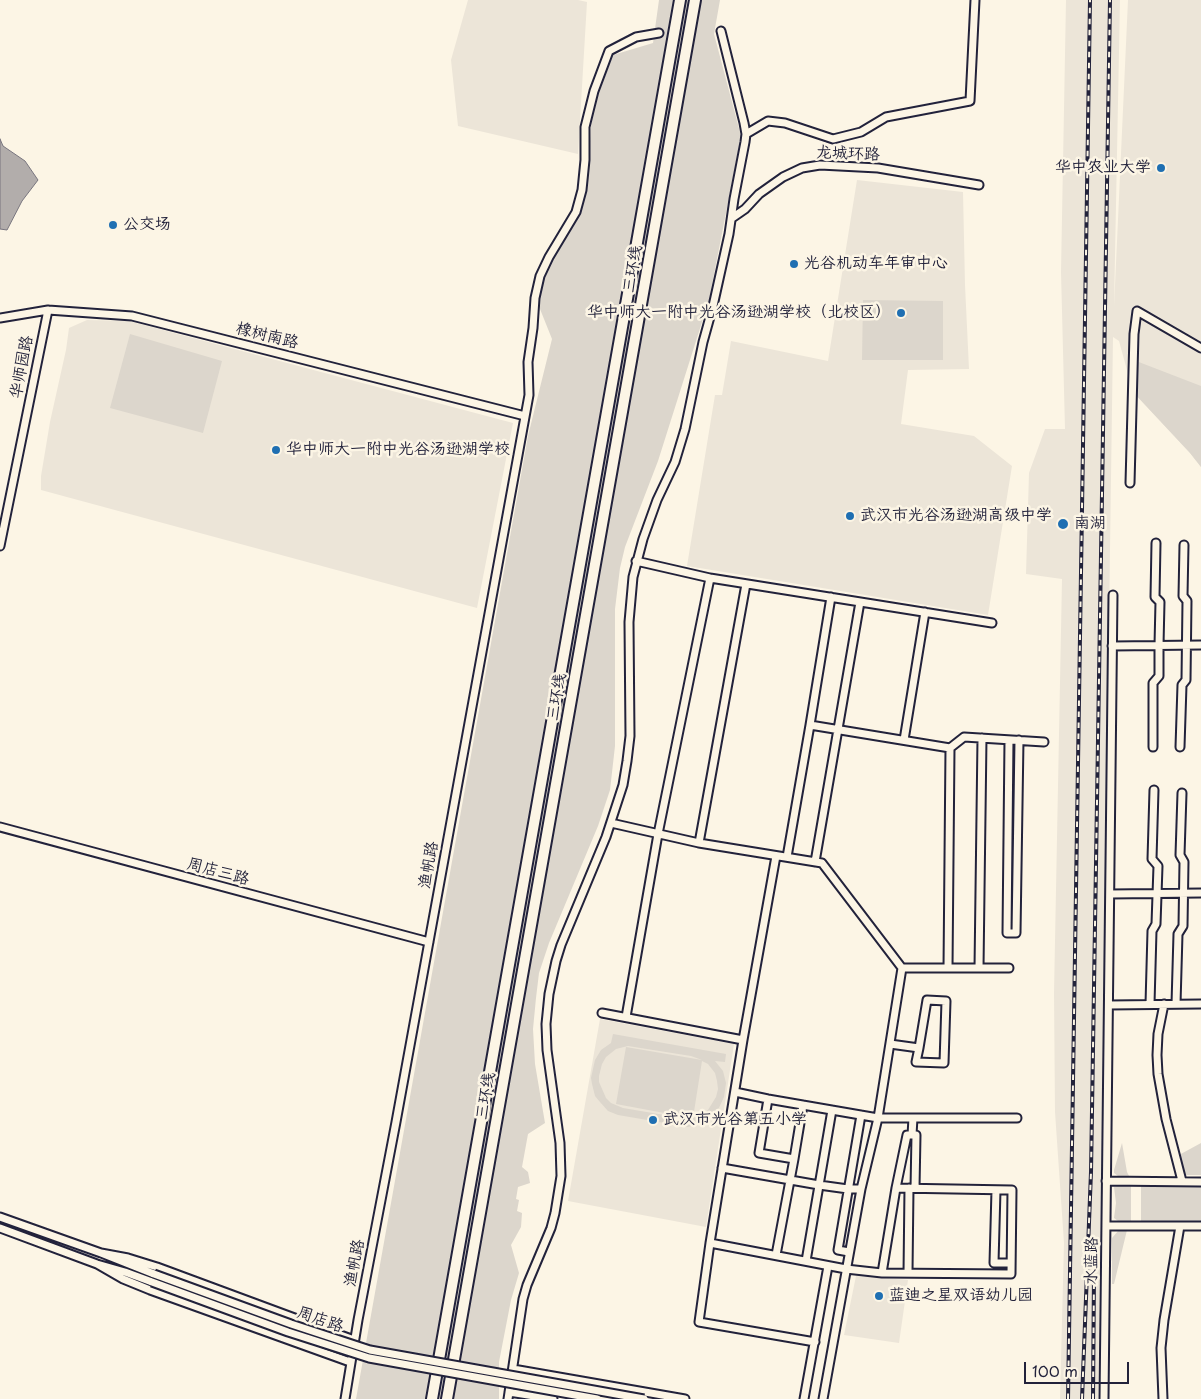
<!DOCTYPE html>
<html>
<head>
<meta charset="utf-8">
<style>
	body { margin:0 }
	#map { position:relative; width:1201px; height:1399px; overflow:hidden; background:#fcf5e5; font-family:"Playpen Sans",sans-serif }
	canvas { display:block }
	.scale { position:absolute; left:1024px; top:1362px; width:105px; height:22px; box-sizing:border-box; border:2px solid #22223b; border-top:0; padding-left:6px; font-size:15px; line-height:18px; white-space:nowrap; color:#22223b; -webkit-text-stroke:4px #fcf5e5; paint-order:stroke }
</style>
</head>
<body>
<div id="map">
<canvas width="1201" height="1399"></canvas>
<div class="scale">100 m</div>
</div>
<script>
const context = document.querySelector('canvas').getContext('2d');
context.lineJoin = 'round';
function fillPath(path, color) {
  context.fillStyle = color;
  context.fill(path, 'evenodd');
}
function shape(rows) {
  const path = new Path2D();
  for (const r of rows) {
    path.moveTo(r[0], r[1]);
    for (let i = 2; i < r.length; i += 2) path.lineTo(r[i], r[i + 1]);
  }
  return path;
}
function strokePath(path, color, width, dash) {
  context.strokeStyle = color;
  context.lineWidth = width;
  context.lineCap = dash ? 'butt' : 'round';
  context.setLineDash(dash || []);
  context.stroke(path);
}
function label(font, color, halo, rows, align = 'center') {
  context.font = font + ' "Playpen Sans","LXGW WenKai TC",sans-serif';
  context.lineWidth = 5;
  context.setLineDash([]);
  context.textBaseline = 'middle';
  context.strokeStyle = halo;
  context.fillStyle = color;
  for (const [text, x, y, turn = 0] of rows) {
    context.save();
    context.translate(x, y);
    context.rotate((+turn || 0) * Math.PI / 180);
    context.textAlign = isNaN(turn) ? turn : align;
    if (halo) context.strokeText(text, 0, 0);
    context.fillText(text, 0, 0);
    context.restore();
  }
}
fillPath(shape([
	[468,0,578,0,587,2,578,154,458,126,451,60],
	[1066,0,1120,0,1114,307,1128,0,1201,0,1201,467,1190,453,1133,392,1119,341,1113,337,1098,1399,1060,1399,1064,1243,1055,1112,1054,993,1062,579,1026,574,1029,473,1045,429,1065,429,1061,272],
	[857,180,963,192,965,285,969,369,908,370,901,424,974,436,1012,466,988,615,687,566,715,395,722,395,731,341,828,361],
	[87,320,129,321,513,423,477,608,41,490,41,476,50,422,66,350,69,328],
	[600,1019,734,1044,706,1227,568,1201],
	[856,1276,908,1280,899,1343,844,1335]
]), '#ece5d8');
fillPath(shape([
	[659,0,720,0,714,34,741,136,709,300,658,461,625,547,620,568,615,609,615,746,610,790,598,826,549,943,539,973,536,998,533,1029,535,1064,545,1123,528,1134,522,1167,528,1172,530,1183,518,1187,516,1199,519,1200,517,1211,522,1213,521,1227,511,1245,519,1273,511,1300,499,1362,499,1399,356,1399,528,436,552,339,536,299,551,255,575,222,587,188,592,111,613,55,653,43],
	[863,300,943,301,943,360,862,360],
	[130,334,222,361,203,433,110,408],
	[1131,359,1201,386,1201,467,1190,453,1133,392],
	[613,1034,726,1054,725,1062,715,1061,723,1071,726,1083,724,1097,717,1112,710,1119,703,1123,688,1127,618,1115,608,1111,600,1102,595,1096,592,1084,591,1078,595,1060,601,1050,611,1043],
	[628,1046,691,1056,702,1060,626,1047,616,1104,691,1118,682,1118,623,1108,611,1103,606,1098,599,1082,599,1076,602,1064,606,1057,616,1049],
	[702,1061,708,1064,715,1073,717,1081,718,1089,716,1097,708,1110,701,1115,693,1118],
	[1122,1143,1127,1172,1129,1176,1118,1176,1114,1173,1114,1170],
	[1201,1143,1201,1175,1184,1175,1179,1155],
	[1118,1186,1131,1186,1131,1221,1118,1221,1114,1218,1116,1203,1114,1187],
	[1141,1186,1201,1187,1201,1222,1141,1221],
	[1127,1230,1115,1280,1114,1284,1112,1284,1112,1238,1118,1231]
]), '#dcd6cc');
const water = shape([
	[0,139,3,146,25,161,38,180,22,201,7,230,0,229,0,139]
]);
fillPath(water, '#b2adab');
strokePath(water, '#78757e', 1);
const minor = shape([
	[746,134,768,121,785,123,833,139,861,132,886,117,970,101,975,0],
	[732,218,745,209,759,194,783,177,802,168,820,165,878,168,979,185],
	[0,318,48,310,132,316,525,416],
	[1130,483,1134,334,1137,311,1201,348],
	[0,546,48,310],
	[636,561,710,578,992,623],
	[1112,646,1201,645],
	[810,725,831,597],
	[904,740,925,612],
	[1009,740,1007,933,1016,933,1019,740],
	[1153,747,1153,683,1159,676,1159,645,1160,602,1155,597,1156,543],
	[1180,747,1182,685,1186,680,1187,601,1183,596,1184,545],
	[611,823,699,843,822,863,902,968,878,1118,861,1189,823,1399],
	[0,827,429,942],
	[699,843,746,584],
	[776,856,743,1040,710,1243,699,1322,815,1342],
	[787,857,810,725,950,748,964,737,1044,742],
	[815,862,860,602],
	[1110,894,1201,893],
	[902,968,1009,968],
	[948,968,950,748],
	[979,968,982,738],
	[1150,1004,1152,931,1156,924,1158,866,1152,859,1154,790],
	[1164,1004,1158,1034,1157,1055,1158,1074,1166,1119,1182,1181],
	[1176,1004,1178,934,1183,926,1184,862,1180,855,1182,793],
	[1109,1005,1201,1004],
	[602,1013,743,1040],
	[626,1017,658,834,710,578],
	[890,1044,919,1048,927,1000,946,1001,944,1063,916,1062,919,1048],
	[735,1092,768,1099,878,1118,1017,1118],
	[768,1099,759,1153,794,1159],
	[912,1135,913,1118],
	[722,1168,819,1185,848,1189,861,1189],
	[1106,1181,1201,1182],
	[896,1188,907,1135,916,1135,915,1188],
	[996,1190,994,1263,1011,1263],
	[0,1217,101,1253,154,1274],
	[1106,1226,1201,1226],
	[0,1228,97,1264,125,1272,152,1282],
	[710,1243,846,1269,882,1273,1011,1274,1012,1190,896,1188,882,1273],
	[849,1252,838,1250,861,1115],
	[101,1253,128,1258,157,1267,354,1340],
	[776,1255,794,1159,803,1105],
	[806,1261,832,1110],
	[97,1264,123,1279,150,1290,350,1362],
	[908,1273,909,1188],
	[513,1369,685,1399],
	[509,1392,553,1399],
	[345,1399,358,1320,396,1122,529,395,528,362,533,328,535,298,540,276,549,257,576,212,582,190,585,160,585,127,594,91,609,51,636,37,659,33],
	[508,1399,523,1299,527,1285,551,1228,555,1213,561,1176,560,1143,547,1050,546,1024,549,994,556,961,561,945,606,837,623,785,627,761,630,736,629,622,633,577,643,539,657,500,675,462,685,429,703,342,713,306,729,234,734,199,745,142,746,134,744,123,721,31],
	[804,1399,828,1266],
	[1104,1399,1113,595],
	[1163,1399,1161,1348,1164,1320,1180,1226]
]);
const highway = shape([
	[432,1399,680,0],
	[447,1399,695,0]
]);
strokePath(minor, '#22223b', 11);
strokePath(highway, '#22223b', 14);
strokePath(minor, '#fcf5e5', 7);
strokePath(highway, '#fcf5e5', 10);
const rail = shape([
	[1068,1399,1090,0],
	[1082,1399,1091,1172,1110,0],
	[1093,1399,1094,1272]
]);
strokePath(rail, '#22223b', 4);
strokePath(rail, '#fcf5e5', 2, [5.5]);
const minorBridge = shape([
	[154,1274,291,1324,370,1350,644,1399],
	[152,1282,288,1332,369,1358,597,1399]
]);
strokePath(minorBridge, '#22223b', 11, []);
strokePath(minorBridge, '#fcf5e5', 7);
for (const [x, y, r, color] of [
	[1161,168,5,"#1f6fb2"],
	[113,225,5,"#1f6fb2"],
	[794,264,5,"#1f6fb2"],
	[901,313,5,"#1f6fb2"],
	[276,450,5,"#1f6fb2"],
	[850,516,5,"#1f6fb2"],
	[1063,524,6,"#1f6fb2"],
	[653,1120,5,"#1f6fb2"],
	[879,1296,5,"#1f6fb2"]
]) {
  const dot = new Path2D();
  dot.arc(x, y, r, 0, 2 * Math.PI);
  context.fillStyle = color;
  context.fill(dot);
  strokePath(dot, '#fcf5e5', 2);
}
label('16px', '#22223b', '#fcf5e5', [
	["龙城环路",848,154,2],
	["三环线",633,269,-80],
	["橡树南路",267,336,14],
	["华师园路",22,367,-79],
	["三环线",557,697,-80],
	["渔帆路",429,865,-80],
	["周店三路",218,872,15],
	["三环线",486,1096,-80],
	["水蓝路",1092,1261,-89],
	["渔帆路",355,1263,-79],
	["周店路",320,1320,19]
]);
label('16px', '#22223b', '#fcf5e5', [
	["华中农业大学",1151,168,"right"],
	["公交场",123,225],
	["光谷机动车年审中心",804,264],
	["华中师大一附中光谷汤逊湖学校（北校区）",891,313,"right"],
	["华中师大一附中光谷汤逊湖学校",286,450],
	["武汉市光谷汤逊湖高级中学",860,516],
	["南湖",1074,524],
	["武汉市光谷第五小学",663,1120],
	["蓝迪之星双语幼儿园",889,1296]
], 'left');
</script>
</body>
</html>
